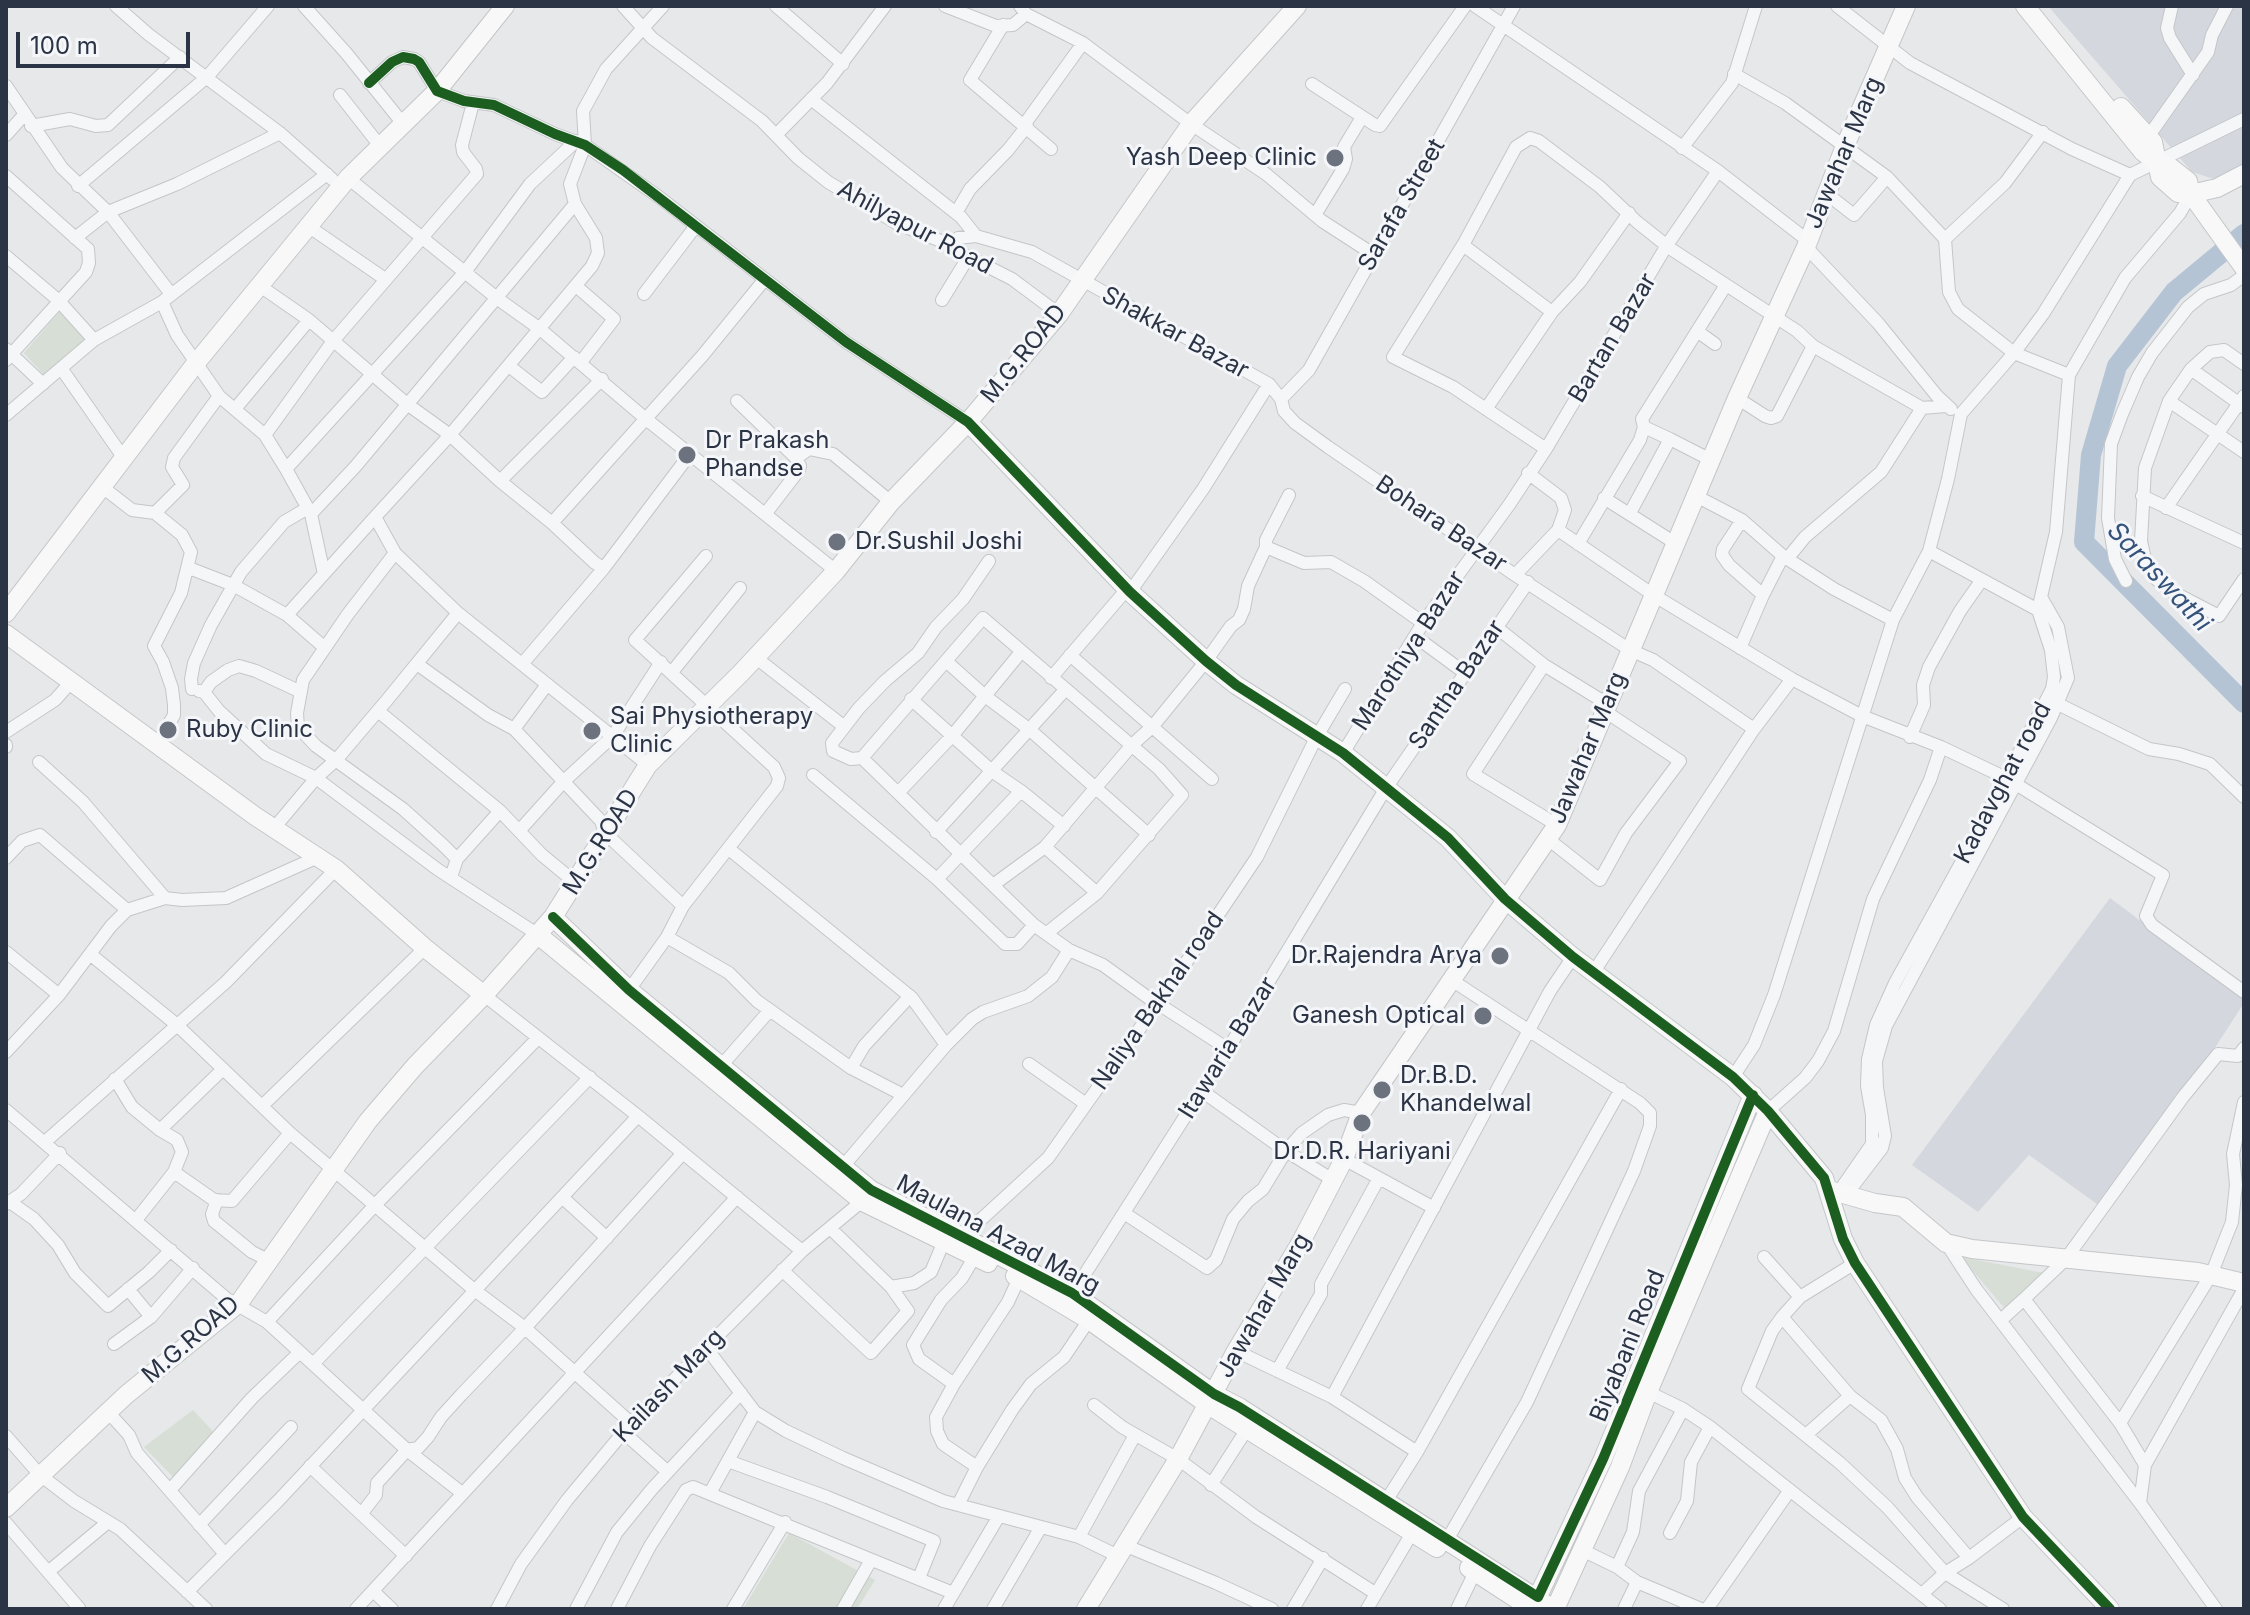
<!DOCTYPE html>
<html>
<head>
<meta charset="utf-8">
<style>
	body { margin:0 }
	#map { position:relative; width:2250px; height:1615px; overflow:hidden; background:#e6e8ea; font-family:Inter,sans-serif }
	canvas { display:block }
	.frame { position:absolute; inset:0; border:8px solid #2b3445; pointer-events:none }
	.scale { position:absolute; left:16px; top:32px; width:174px; height:36px; box-sizing:border-box; border:4px solid #2b3445; border-top:0; padding-left:10px; font-size:24px; line-height:28px; white-space:nowrap; color:#2b3445; -webkit-text-stroke:6px #f4f6f9; paint-order:stroke }
</style>
</head>
<body>
<div id="map">
<canvas width="2250" height="1615"></canvas>
<div class="frame"></div>
<div class="scale">100 m</div>
</div>
<script>
const context = document.querySelector('canvas').getContext('2d');
context.lineJoin = 'round';
function fillPath(path, color) {
  context.fillStyle = color;
  context.fill(path, 'evenodd');
}
function shape(rows) {
  const path = new Path2D();
  for (const r of rows) {
    path.moveTo(r[0], r[1]);
    for (let i = 2; i < r.length; i += 2) path.lineTo(r[i], r[i + 1]);
  }
  return path;
}
function strokePath(path, color, width, dash) {
  context.strokeStyle = color;
  context.lineWidth = width;
  context.lineCap = dash ? 'butt' : 'round';
  context.setLineDash(dash || []);
  context.stroke(path);
}
function label(font, color, halo, rows, align = 'center') {
  context.font = font + ' Inter,sans-serif';
  context.lineWidth = 6;
  context.setLineDash([]);
  context.textBaseline = 'middle';
  context.strokeStyle = halo;
  context.fillStyle = color;
  for (const [text, x, y, turn = 0] of rows) {
    context.save();
    context.translate(x, y);
    context.rotate((+turn || 0) * Math.PI / 180);
    context.textAlign = isNaN(turn) ? turn : align;
    if (halo) context.strokeText(text, 0, 0);
    context.fillText(text, 0, 0);
    context.restore();
  }
}
fillPath(shape([
	[2048,6,2244,6,2244,166,2217,180,2192,172],
	[2110,898,2244,998,2244,1003,2138,1166,2097,1204,2029,1155,1978,1212,1912,1165]
]), '#d4d7dd');
fillPath(shape([
	[61,310,89,342,46,377,24,353],
	[1961,1257,2044,1273,2007,1311],
	[193,1410,220,1439,177,1481,144,1447],
	[789,1533,875,1580,857,1609,743,1609]
]), '#d6ded6');
strokePath(shape([
	[2244,234,2174,292,2117,366,2091,455,2084,542,2244,703]
]), '#b4c4d5', 20);
const street = shape([
	[116,6,148,34,280,133,332,179],
	[304,6,347,54,404,125],
	[623,6,652,38,762,121,798,158,828,182,898,224,951,245,955,250,1012,279,1059,314],
	[776,6,843,64],
	[945,6,996,26,1013,25,1026,14],
	[1020,6,1026,14,1083,43,1191,124,1266,174,1322,221,1373,254],
	[1475,6,1718,171,1807,240],
	[1837,6,1910,63,2072,149,2130,175],
	[2172,6,2167,28,2170,38,2193,75],
	[1003,25,970,80,1051,149],
	[1734,74,1785,103,1887,177,1945,239,1949,292,1958,309,2014,353,2069,375],
	[369,83,392,62,403,57,414,59,419,62,437,91,464,101,494,105,555,134,585,145,659,197,846,342,968,422],
	[1312,84,1375,125,1380,126,1465,6],
	[6,86,62,168,108,212,171,294],
	[340,95,380,146],
	[811,99,961,217,976,236],
	[1024,125,1083,43],
	[31,126,70,119,96,126,108,125,180,57],
	[777,134,827,83,885,6],
	[6,135,24,115],
	[2148,137,2208,52,2212,35,2227,6],
	[1682,148,1732,83,1756,6],
	[6,176,88,249,89,263,86,272,6,360],
	[348,178,498,299,540,329,646,419,836,571],
	[78,186,207,77,268,6],
	[1827,194,1854,215,1887,177],
	[956,213,970,189,1008,150,1027,126],
	[1315,215,1343,169,1346,159,1344,147,1362,117],
	[308,226,385,279],
	[75,238,108,212,177,184,280,133],
	[1945,239,2005,183,2043,132],
	[951,245,958,238,976,236,1032,252,1269,384,1281,399,1284,411,1295,423,1328,447,1515,575,1630,650,1653,660,1754,729],
	[1463,245,1552,312],
	[1806,247,1878,323,1937,396,1951,409],
	[6,256,58,300,94,340],
	[260,286,309,320,407,404,450,435,500,481,552,523,595,563,604,568],
	[576,286,614,319,581,362],
	[644,294,695,227],
	[942,300,969,256],
	[162,302,177,335,219,396,265,435,286,469,311,514,324,574],
	[1697,331,1715,344],
	[6,349,43,384],
	[2244,364,2224,350,2210,352,2191,369,2169,401,2145,468,2141,541,2146,564,2156,579,2171,591,2219,616,2244,579],
	[509,366,542,392,574,357],
	[61,368,123,457],
	[2191,369,2244,407],
	[1737,398,1765,416,1771,418,1777,416,1813,346],
	[1281,399,1309,370,1514,6],
	[737,401,796,458,800,466,799,470,766,513],
	[2169,401,2244,452],
	[235,409,309,320],
	[1486,409,1552,312,1580,282,1629,213],
	[6,415,94,340,162,302,327,174],
	[265,435,333,341,477,174,476,169,463,152,462,145,473,103],
	[1670,439,1711,460],
	[1546,449,1453,387,1393,357,1463,245,1516,147,1530,138,1539,141,1600,187,1637,222,1671,249,1797,331,1813,346,1922,408,1946,406],
	[796,458,809,449,833,454,891,502],
	[286,469,465,272,530,184,576,141],
	[500,481,602,379],
	[101,486,132,510,155,513,182,535,191,552,181,593,154,646,163,662,172,688,174,705,174,715,158,743],
	[1289,495,1266,540,1266,547,1304,563,1331,562,1364,581,1423,623],
	[1696,496,1742,520,1783,556,1834,589,1893,620],
	[2142,496,2244,543],
	[1604,498,1675,543],
	[2166,508,2244,396],
	[155,513,183,485,172,467,174,458,219,396],
	[1630,513,1670,439,1644,427],
	[311,514,355,467,575,204],
	[1742,520,1723,549,1722,555,1729,565,1763,595,1783,556],
	[552,523,703,355,765,279],
	[1558,530,1655,596,1792,679,1862,716,1941,747,2006,778,2163,875,2146,916,2152,925,2244,992],
	[1578,544,1640,440,1644,427,1642,419,1726,285],
	[1929,551,2038,610],
	[395,553,348,614,303,680,297,713,298,727,316,746,403,809,443,845,457,859,451,877],
	[1787,559,1805,537,1881,472,1922,408],
	[989,561,963,599,936,627,918,653,885,681,859,708,832,743,833,751,851,759,862,758,1034,925,1069,950,1103,965,1157,1004],
	[189,568,233,585,287,615,325,648],
	[1515,575,1558,530,1565,510,1561,498,1528,473],
	[2126,581,2115,559,2108,518,2111,444,2122,414,2138,377,2152,353,2188,307,2204,294,2231,285,2243,276,2244,271],
	[1130,592,1203,489,1269,384],
	[287,615,375,517],
	[1496,627,1544,665,1609,705],
	[1416,637,1465,673],
	[1740,648,1763,595],
	[1070,655,1212,779],
	[755,657,842,725,842,729],
	[947,662,985,696,1030,730,1149,835],
	[523,663,604,568,690,454],
	[417,664,488,715,514,729,601,821,605,833,683,906,667,937,629,990],
	[1544,665,1473,774,1557,825],
	[672,672,740,588],
	[1051,678,1127,589],
	[192,689,191,679,194,663,211,625,241,572,284,522,306,509],
	[199,691,204,692,211,682,228,670,239,666,256,671,301,692],
	[204,692,219,711,266,754,316,778,437,869,537,934],
	[911,699,993,772,1021,791,1064,826],
	[2054,702,2149,749,2179,754,2210,764,2244,797],
	[378,711,500,811,542,855,576,883],
	[514,729,546,686],
	[6,732,55,700,71,682],
	[1910,737,1924,705,1923,685,1929,667,1960,611,1981,581],
	[6,745,6,747],
	[1343,753,1423,623,1509,505,1546,449,1667,245,1718,171],
	[862,758,983,618,1159,769,1182,795,1097,893,1047,933],
	[39,762,83,802,165,898],
	[648,765,458,613,395,553,375,517,450,435,592,266,598,253,596,238,575,204,570,184,585,145,583,111,606,69,663,6],
	[813,775,937,879,1005,944,1017,944,1034,925],
	[898,793,952,736,1021,652],
	[275,827,316,778,337,759,387,700,458,613],
	[519,831,564,781,613,736,661,662],
	[936,832,1065,690],
	[1548,839,1600,880,1626,833,1680,761,1606,712],
	[1045,847,1097,893],
	[729,849,912,998,946,1045],
	[6,858,22,841,40,835,127,910],
	[457,859,500,811],
	[937,879,1021,791],
	[993,885,1045,847,1132,745,1153,726,1206,661,1231,626,1239,620,1244,609,1248,586,1266,547],
	[683,906,777,786,779,778,774,767,635,640,706,556],
	[667,937,729,973,757,1001,851,1068,903,1095],
	[6,952,59,995],
	[90,954,177,1025,290,1133,473,1289,525,1328,631,1423],
	[1593,973,1754,729,1792,679],
	[484,995,638,1116,802,1251],
	[1157,1003,1228,1049],
	[6,1052,59,995,111,926,127,910,165,898,182,900,226,898,318,857],
	[1029,1064,1086,1104],
	[721,1066,770,1010],
	[851,1068,864,1046,910,996],
	[1733,1077,1754,1045,1774,995,1893,620,1929,551,1948,479,1961,414,2014,353,2043,314,2130,175,2244,119],
	[115,1079,132,1107,160,1130],
	[1202,1091,1286,1151,1333,1180],
	[262,1106,425,948],
	[6,1110,227,1299,267,1322,407,1450,462,1493],
	[1768,1111,1805,1078,1818,1061,1834,1031,1873,899,1930,780,1941,747],
	[46,1141,226,982,336,869],
	[1344,1159,1434,1208],
	[840,1170,946,1045,972,1019,983,1012,1028,996,1052,977,1069,950],
	[174,1172,214,1200,232,1201,290,1133],
	[1838,1193,1872,1144,1872,1115,1867,1086,1868,1059,1876,1025,1895,983,1971,845,2052,689,2054,677,2051,650,2038,610,2056,532,2069,375,2125,278,2180,213,2191,194],
	[1846,1195,1882,1148,1885,1136,1877,1088,1876,1061,1886,1026,2051,718,2068,678,2058,627,2041,597],
	[563,1198,607,1238],
	[217,1200,212,1214,214,1221,252,1252,268,1260],
	[10,1202,34,1219,58,1245,75,1273,108,1306,149,1272,171,1250],
	[6,1204,21,1194,60,1153],
	[1124,1213,1207,1268,1216,1260,1233,1219,1248,1201,1263,1189,1286,1151,1302,1133,1328,1115,1344,1110,1361,1113],
	[136,1220,174,1172,182,1152,177,1140,160,1130,222,1070],
	[830,1228,891,1287],
	[963,1236,1048,1158,1179,973,1257,857,1316,738,1345,689],
	[1946,1243,1976,1289,2140,1503,2216,1609],
	[1764,1257,1800,1297],
	[1855,1263,1800,1297,1782,1317,1772,1331,1748,1389,1840,1463,1888,1508,1945,1573,2003,1609],
	[782,1270,871,1353,908,1311,891,1287,914,1283,931,1272,944,1241],
	[128,1289,151,1317],
	[1069,1299,1228,1049,1386,788,1528,582],
	[1782,1317,1850,1396,1881,1420,1897,1449,1905,1478,1917,1497,1969,1558],
	[2002,1319,2024,1299],
	[267,1322,375,1205,538,1038],
	[114,1344,151,1317,193,1268],
	[705,1346,755,1412,786,1431,843,1458,943,1501,1079,1537,1118,1556],
	[1236,1351,1332,1397,1417,1452],
	[314,1363,590,1077],
	[1277,1371,1321,1294,1321,1284,1379,1178],
	[954,1384,919,1359,913,1345,941,1300,962,1278,975,1256],
	[1648,1392,1683,1409,1710,1427,1940,1609],
	[1332,1397,1550,991,1573,957],
	[1094,1405,1122,1427,1178,1459,1256,1517,1375,1593],
	[108,1412,129,1435,137,1453,225,1554],
	[2120,1423,2211,1275,2232,1222,2236,1185,2233,1154,2244,1102],
	[623,1432,668,1472],
	[1807,1434,1850,1396],
	[6,1436,40,1475,74,1501,120,1529,206,1609],
	[728,1461,827,1497,934,1541,919,1578],
	[2145,1465,2120,1423,2024,1299,2065,1260,2183,1097,2218,1054,2238,1056,2244,1048],
	[310,1466,406,1556],
	[977,1467,943,1444,937,1431,936,1417,954,1384,1008,1302,1019,1278],
	[1211,1485,1247,1429],
	[170,1490,252,1398,300,1352],
	[710,1493,755,1412],
	[1386,1501,1417,1452,1621,1089],
	[2140,1503,2145,1465,2244,1289],
	[958,1505,977,1467,1012,1410,1031,1384,1064,1357,1091,1317],
	[362,1513,376,1495,377,1483,407,1450,418,1448,428,1437,441,1417,461,1395,525,1328,683,1153],
	[6,1523,79,1608],
	[199,1525,291,1427],
	[1670,1533,1687,1501,1691,1462,1710,1427],
	[1079,1537,1135,1435],
	[1447,1540,1527,1402,1634,1171,1650,1126,1650,1113,1640,1103,1453,981],
	[1124,1545,1216,1583,1272,1609],
	[1584,1551,1617,1567,1637,1582,1701,1609],
	[1617,1567,1633,1532,1639,1491,1683,1409],
	[48,1572,108,1522],
	[373,1591,392,1609],
	[187,1592,278,1501,638,1116],
	[1922,1594,1945,1573,1969,1558,2023,1517],
	[356,1609,737,1197],
	[497,1609,521,1564,567,1500,631,1423,802,1251,867,1197],
	[576,1609,617,1532,652,1489,741,1393],
	[617,1609,650,1546,686,1490,693,1487,953,1593],
	[733,1609,785,1522],
	[843,1609,871,1560],
	[944,1609,999,1516],
	[993,1609,1041,1527],
	[1293,1609,1323,1558],
	[1367,1609,1412,1533],
	[1457,1609,1475,1572],
	[1624,1609,1637,1582],
	[1707,1609,1790,1490]
]);
const secondary = shape([
	[2025,6,2143,152,2157,163,2169,166,2188,181,2191,194,2244,268],
	[2121,107,2153,142,2160,177,2178,193,2191,194,2217,188,2244,174],
	[968,422,1130,592,1206,661,1236,685,1343,753,1448,838,1505,899,1573,957,1733,1077,1768,1111,1824,1178,1843,1239,1855,1263,2023,1517,2110,1609],
	[6,613,196,363,348,178,437,91,505,6],
	[6,634,255,816,336,869,425,948,484,995],
	[553,917,629,990,871,1190,1072,1293,1214,1394,1239,1407,1553,1609],
	[537,934,863,1202,988,1263],
	[1829,1190,1875,1203,1903,1207,1946,1243,1972,1249,2198,1272,2244,1283],
	[1015,1276,1089,1320,1207,1404,1437,1548],
	[6,1508,126,1395,239,1303,368,1121,415,1066,484,995,553,917,648,765,741,673,836,571,891,502,968,422,1059,314,1191,124,1297,6],
	[1469,1568,1532,1609],
	[1533,1607,1603,1459,1753,1095],
	[1086,1609,1178,1459,1236,1351,1301,1242,1344,1159,1361,1113,1557,825,1737,398,1806,247,1845,146,1906,6],
	[1555,1609,1620,1467,1648,1392,1768,1111]
]);
strokePath(street, '#c4c6c8', 14);
strokePath(secondary, '#c4c6c8', 20);
strokePath(street, '#f5f6f7', 12);
strokePath(secondary, '#f8f8f8', 18);
strokePath(shape([
	[369,83,392,62,403,57,414,59,419,62,437,91,464,101,494,105,555,134,585,145,623,170,846,342,968,422,1130,592,1206,661,1236,685,1343,753,1448,838,1505,899,1573,957,1733,1077,1768,1111,1824,1178,1843,1239,1855,1263,2023,1517,2110,1609],
	[553,917,629,990,871,1190,1072,1293,1214,1394,1239,1407,1538,1597,1603,1459,1753,1095]
]), '#1b5e20', 10);
for (const [x, y, r, color] of [
	[1335,158,10,"#6c737f"],
	[687,455,10,"#6c737f"],
	[837,542,10,"#6c737f"],
	[168,730,10,"#6c737f"],
	[592,731,10,"#6c737f"],
	[1500,956,10,"#6c737f"],
	[1483,1016,10,"#6c737f"],
	[1382,1090,10,"#6c737f"],
	[1362,1123,10,"#6c737f"]
]) {
  const dot = new Path2D();
  dot.arc(x, y, r, 0, 2 * Math.PI);
  context.fillStyle = color;
  context.fill(dot);
  strokePath(dot, '#f4f6f9', 3);
}
label('24px', '#2b3445', '#f4f6f9', [
	["Jawahar Marg",1844,153,-67],
	["Sarafa Street",1402,205,-60],
	["Ahilyapur Road",915,228,28],
	["Shakkar Bazar",1175,333,29],
	["Bartan Bazar",1613,338,-59],
	["M.G.ROAD",1024,354,-51],
	["Bohara Bazar",1441,524,34],
	["Marothiya Bazar",1409,651,-57],
	["Santha Bazar",1457,685,-56],
	["Jawahar Marg",1588,748,-67],
	["Kadavghat road",2003,783,-62],
	["M.G.ROAD",601,842,-58],
	["Naliya Bakhal road",1158,1001,-55],
	["Itawaria Bazar",1228,1048,-58],
	["Maulana Azad Marg",998,1235,28],
	["Jawahar Marg",1264,1306,-60],
	["M.G.ROAD",191,1340,-41],
	["Biyabani Road",1628,1346,-68],
	["Kailash Marg",669,1386,-46]
]);
label('24px', '#2b3445', '#f4f6f9', [
	["Yash Deep Clinic",1317,158,"right"],
	["Dr Prakash",705,441],
	["Phandse",705,469],
	["Dr.Sushil Joshi",855,542],
	["Sai Physiotherapy",610,717],
	["Clinic",610,745],
	["Ruby Clinic",186,730],
	["Dr.Rajendra Arya",1482,956,"right"],
	["Ganesh Optical",1465,1016,"right"],
	["Dr.B.D.",1400,1076],
	["Khandelwal",1400,1104],
	["Dr.D.R. Hariyani",1362,1152,"center"]
], 'left');
label('italic 26px', '#34527a', '#f4f6f9', [
	["Saraswathi",2159,577,47]
]);
</script>
</body>
</html>
